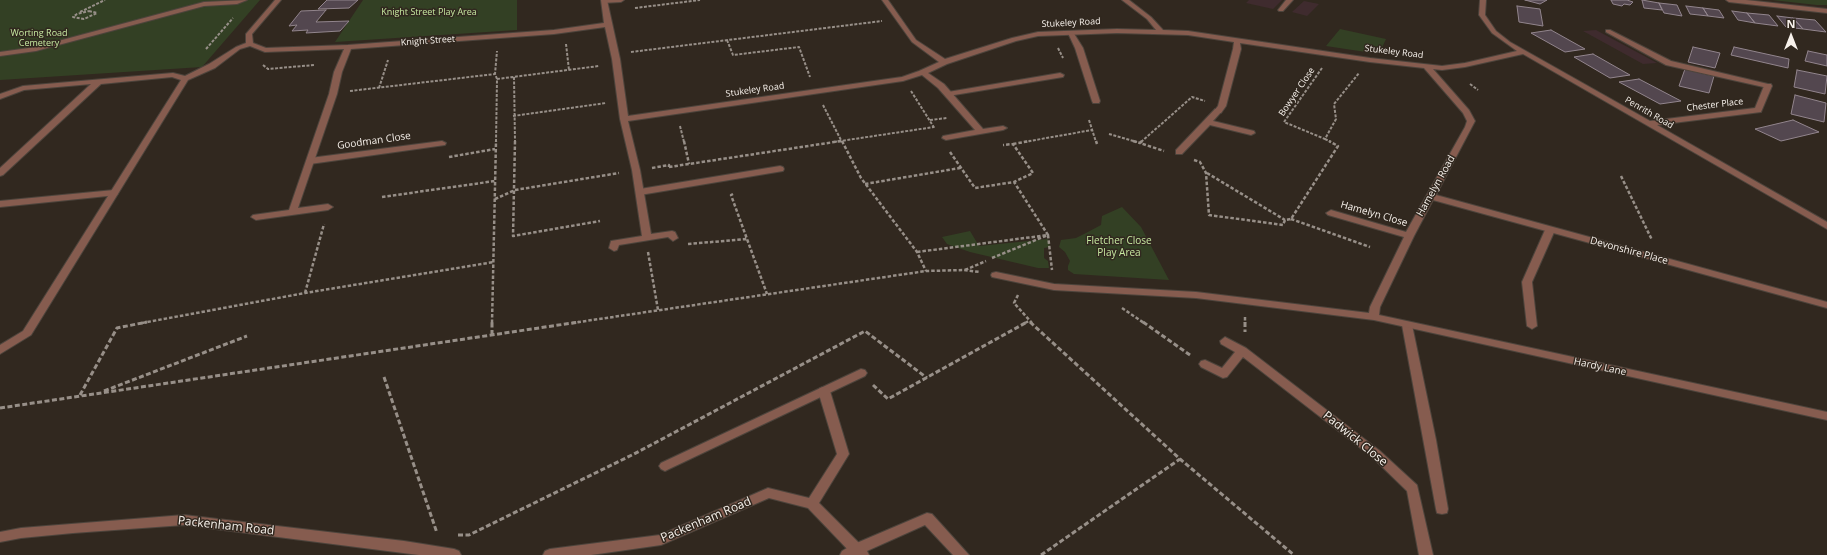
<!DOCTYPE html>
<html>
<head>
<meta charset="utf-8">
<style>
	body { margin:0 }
	#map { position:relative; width:1827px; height:555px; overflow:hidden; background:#31281f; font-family:"Open Sans",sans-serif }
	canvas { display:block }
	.north { position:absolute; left:1771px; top:16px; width:40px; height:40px; -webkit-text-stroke:3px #31281f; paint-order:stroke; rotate:0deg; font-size:11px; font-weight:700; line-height:16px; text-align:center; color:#f7f1eb }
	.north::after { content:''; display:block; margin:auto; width:14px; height:18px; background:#f7f1eb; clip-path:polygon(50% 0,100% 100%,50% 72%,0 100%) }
</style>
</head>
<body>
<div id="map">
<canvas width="1827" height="555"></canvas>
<div class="north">N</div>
</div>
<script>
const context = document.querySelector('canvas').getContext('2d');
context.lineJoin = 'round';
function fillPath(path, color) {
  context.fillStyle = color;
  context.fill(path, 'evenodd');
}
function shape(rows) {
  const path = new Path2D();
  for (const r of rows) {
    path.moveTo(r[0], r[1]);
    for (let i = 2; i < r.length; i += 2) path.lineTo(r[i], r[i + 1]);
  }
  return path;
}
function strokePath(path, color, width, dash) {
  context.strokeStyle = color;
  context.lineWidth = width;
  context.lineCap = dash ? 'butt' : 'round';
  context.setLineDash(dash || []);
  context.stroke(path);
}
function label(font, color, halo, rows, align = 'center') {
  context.font = font + ' "Open Sans",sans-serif';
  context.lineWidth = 3;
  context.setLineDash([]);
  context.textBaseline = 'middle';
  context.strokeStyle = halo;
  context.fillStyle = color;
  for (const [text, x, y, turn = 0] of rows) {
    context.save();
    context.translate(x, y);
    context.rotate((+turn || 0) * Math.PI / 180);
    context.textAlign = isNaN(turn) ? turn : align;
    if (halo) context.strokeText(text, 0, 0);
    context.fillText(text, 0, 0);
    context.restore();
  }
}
fillPath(shape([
	[1249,0,1282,0,1273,9,1246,3],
	[1304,1,1319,4,1307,16,1292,12],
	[1596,30,1657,63,1643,64,1583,31]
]), '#3f2b2e');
fillPath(shape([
	[0,0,260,0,202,67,0,80],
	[363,0,517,0,517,30,335,42],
	[1772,0,1827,0,1827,5,1817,5],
	[1340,29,1386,39,1379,54,1326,46],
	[1122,207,1141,227,1169,280,1074,274,1068,270,1068,266,1070,261,1065,252,1059,247,1061,240,1076,238,1086,233,1101,225,1102,216],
	[970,231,979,246,1048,239,1050,247,1044,248,1044,258,1048,261,1049,268,1038,268,970,252,947,244,942,237]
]), '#334024');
const building = shape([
	[327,0,358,0,349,8,318,9,327,0],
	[1525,0,1547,0,1540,4,1525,0],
	[1611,0,1627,0,1633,2,1630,5,1624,4,1622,6,1613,4,1611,0],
	[1642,0,1659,3,1662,10,1644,8,1642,0],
	[1659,3,1677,5,1682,16,1664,13,1659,3],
	[1517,6,1540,9,1543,26,1519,22,1517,6],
	[1686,6,1703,8,1708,16,1690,14,1686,6],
	[1703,8,1719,10,1724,18,1708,16,1703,8],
	[326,10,316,22,349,21,340,31,306,33,308,30,292,31,297,25,289,26,301,11,326,10],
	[1732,11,1747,13,1755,23,1738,20,1732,11],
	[1747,13,1769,15,1778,26,1755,23,1747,13],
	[1777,16,1793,18,1803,29,1786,27,1777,16],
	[1793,18,1815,20,1826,32,1803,29,1793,18],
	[1551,30,1585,49,1565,52,1531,33,1551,30],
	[1693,47,1720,53,1715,68,1688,62,1693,47],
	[1734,47,1789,59,1788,68,1731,55,1734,47],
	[1808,51,1827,55,1827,66,1805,61,1808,51],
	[1593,54,1630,75,1610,78,1574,57,1593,54],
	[1685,69,1714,76,1709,93,1679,86,1685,69],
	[1797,70,1827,76,1825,94,1794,87,1797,70],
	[1639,79,1681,101,1660,104,1619,82,1639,79],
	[1795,95,1826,103,1824,122,1791,114,1795,95],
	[1793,120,1819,132,1781,141,1755,129,1793,120]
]);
fillPath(building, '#53474f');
strokePath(building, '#92858d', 1);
const lane = shape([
	[247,0,237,4,204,6,36,51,0,56,0,52,36,47,204,2,247,0],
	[604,0,624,0,621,2,602,3,602,1,604,0],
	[1286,0,1293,0,1283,11,1279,11,1278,10,1286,0],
	[1606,30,1610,30,1671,61,1768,84,1772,86,1768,88,1666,65,1606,32,1606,30],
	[1069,32,1073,32,1083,48,1100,101,1099,103,1093,103,1092,101,1075,48,1068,33,1069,32],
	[1060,73,1064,75,1063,77,948,96,944,94,948,92,1060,73],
	[1215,109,1218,109,1222,111,1213,121,1254,131,1255,133,1251,135,1210,125,1182,154,1176,154,1176,150,1215,109],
	[442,141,446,143,445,145,310,164,306,161,310,158,442,141],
	[780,166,783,167,784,169,783,171,640,195,636,192,640,189,780,166],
	[114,190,117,191,118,193,117,195,0,207,0,201,114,190],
	[1550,227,1555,230,1532,282,1537,326,1532,329,1527,326,1522,282,1545,230,1550,227],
	[1407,322,1412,325,1436,440,1448,509,1447,513,1442,514,1437,513,1436,509,1402,325,1407,322],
	[861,369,865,370,867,373,865,376,669,469,665,471,661,469,659,466,661,463,861,369],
	[927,513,932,514,969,555,953,555,925,525,858,555,840,555,842,551,852,545,927,513]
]);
const street = shape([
	[275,0,281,0,252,34,253,43,266,48,348,45,554,30,604,23,601,0,607,0,620,59,628,116,902,77,919,71,939,62,912,42,882,0,888,0,916,40,945,59,1012,38,1038,32,1117,29,1156,30,1147,19,1122,0,1129,0,1151,17,1163,30,1188,31,1370,58,1442,66,1465,63,1517,51,1492,33,1479,15,1480,0,1486,0,1485,15,1496,31,1510,42,1650,121,1755,108,1764,86,1765,84,1771,84,1772,86,1761,112,1657,125,1827,222,1827,229,1523,54,1465,67,1442,70,1433,69,1469,110,1475,121,1436,195,1827,302,1827,308,1433,200,1414,236,1380,307,1379,315,1827,412,1827,420,1374,320,1196,298,1054,290,992,277,991,275,992,273,996,272,1054,284,1196,292,1369,313,1370,307,1404,237,1328,215,1326,213,1331,210,1406,232,1465,127,1467,121,1463,113,1424,68,1370,62,1240,43,1241,49,1226,106,1221,113,1215,113,1214,111,1218,106,1233,49,1234,42,1188,35,1117,33,1038,36,1016,41,947,64,928,73,944,84,983,129,1003,126,1007,128,1003,130,946,140,942,138,943,136,975,130,938,88,922,75,903,81,628,121,640,170,651,234,672,231,675,232,678,238,673,241,668,237,619,245,617,250,614,251,609,248,611,241,642,236,632,170,620,119,612,59,605,27,554,34,351,49,342,72,337,94,298,208,328,204,333,207,328,210,256,220,251,217,253,215,289,210,329,94,334,72,344,49,265,52,250,46,240,49,215,68,188,80,31,335,0,354,0,345,23,331,181,80,172,77,101,84,3,175,0,176,0,168,91,84,24,90,0,99,0,94,23,86,173,73,185,76,209,64,236,47,246,43,246,34,275,0],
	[1726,0,1746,0,1827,9,1827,13,1729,2,1726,0],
	[1225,337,1246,348,1380,451,1417,485,1433,555,1419,555,1407,491,1372,457,1243,357,1227,377,1223,378,1201,367,1199,364,1201,361,1205,360,1222,368,1235,352,1221,344,1220,341,1225,337],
	[824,387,828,388,830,391,849,454,819,503,867,551,869,555,853,555,808,508,769,498,661,545,591,555,543,555,545,551,550,549,660,535,768,488,809,498,837,454,818,391,820,388,824,387],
	[184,515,404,541,454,549,459,551,461,555,419,555,184,525,73,533,21,538,0,542,0,532,21,528,184,515]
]);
strokePath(lane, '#4d443c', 2);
strokePath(street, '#4d443c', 2);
strokePath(shape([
	[635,8,700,0],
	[89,11,97,13,84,19,73,17,77,14,89,11],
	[80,12,105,0],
	[727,40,733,55,799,47,810,77],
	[566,44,569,70],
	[1058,48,1063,58],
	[206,49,233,18],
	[631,52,882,21],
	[263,65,268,69,314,65],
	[1322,68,1284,122,1325,139,1336,119,1334,104,1359,73],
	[514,77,515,142],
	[497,79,599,66],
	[1470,84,1478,90],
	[379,88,388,60],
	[350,91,495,74],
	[911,91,935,129],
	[823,105,842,142],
	[513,116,606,103],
	[930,120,947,118],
	[1089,120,1096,142],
	[680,126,684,142],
	[1109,134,1137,142],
	[1325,139,1331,142],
	[496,142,497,79,495,74,497,51],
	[834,142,934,127],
	[1024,142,1092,130],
	[1141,142,1192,97,1205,101]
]), '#978f88', 2, [3, 1.5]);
strokePath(shape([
	[515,141,513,236,600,221],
	[684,141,689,164],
	[842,141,861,178,917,252,926,271],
	[1096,141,1097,144],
	[1133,141,1140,143],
	[1142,141,1140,143,1164,151],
	[1013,144,1030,141],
	[950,152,975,188,1014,182,1033,173,1013,144,1003,145],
	[449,157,495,149],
	[1194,160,1200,162,1206,173,1209,215,1283,225,1285,220,1291,219,1338,146,1329,141],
	[669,167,841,141],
	[652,168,669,165,669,167],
	[1207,173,1285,220],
	[1621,176,1652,240],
	[865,184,960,168],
	[733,194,731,195,767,294],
	[382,197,495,181],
	[495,199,515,190,619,173],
	[1291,219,1370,247],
	[688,244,747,239],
	[648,252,658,310],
	[917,252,1048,235,1014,182],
	[992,258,1048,235,1052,270],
	[965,270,986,261],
	[305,293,324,224],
	[1018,295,1014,303,1032,323],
	[1122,308,1144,323],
	[1245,317,1245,323],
	[142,323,305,293,494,262],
	[492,323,496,141],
	[572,323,926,271,964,270,980,272],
	[1025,323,1029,321]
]), '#978f88', 2.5, [3.5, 2]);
strokePath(shape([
	[1030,322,1180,459,1294,555],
	[1143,322,1190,355],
	[1245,322,1245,332],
	[492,335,492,322],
	[384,377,437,533],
	[873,385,888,399,1027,322],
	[104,391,247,336],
	[80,395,117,328,147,322],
	[0,408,579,322],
	[458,535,469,535,634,454,865,331,927,378],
	[1041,555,1180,459]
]), '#978f88', 3, [5, 2.5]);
fillPath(lane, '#865c4f');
fillPath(street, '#865c4f');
label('9px', '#c7e9a1', '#31281f', [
	["Knight Street Play Area",429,12],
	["Worting Road",39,33],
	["Cemetery",39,43]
]);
label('9px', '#f7f1eb', '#31281f', [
	["Stukeley Road",1071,23,-3],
	["Knight Street",428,41,-4],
	["Stukeley Road",1394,52,7],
	["Stukeley Road",755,90,-8],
	["Bowyer Close",1297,92,-56],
	["Chester Place",1715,105,-7],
	["Penrith Road",1649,113,30]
]);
label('10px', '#f7f1eb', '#31281f', [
	["Goodman Close",374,141,-8],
	["Hamelyn Road",1436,186,-61],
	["Hamelyn Close",1374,214,16],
	["Devonshire Place",1629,251,15],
	["Hardy Lane",1600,367,12]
]);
label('10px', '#c7e9a1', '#31281f', [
	["Fletcher Close",1119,241],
	["Play Area",1119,253]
]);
label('12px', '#f7f1eb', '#31281f', [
	["Padwick Close",1355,439,39],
	["Packenham Road",706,520,-23],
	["Packenham Road",226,526,6]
]);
</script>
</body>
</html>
